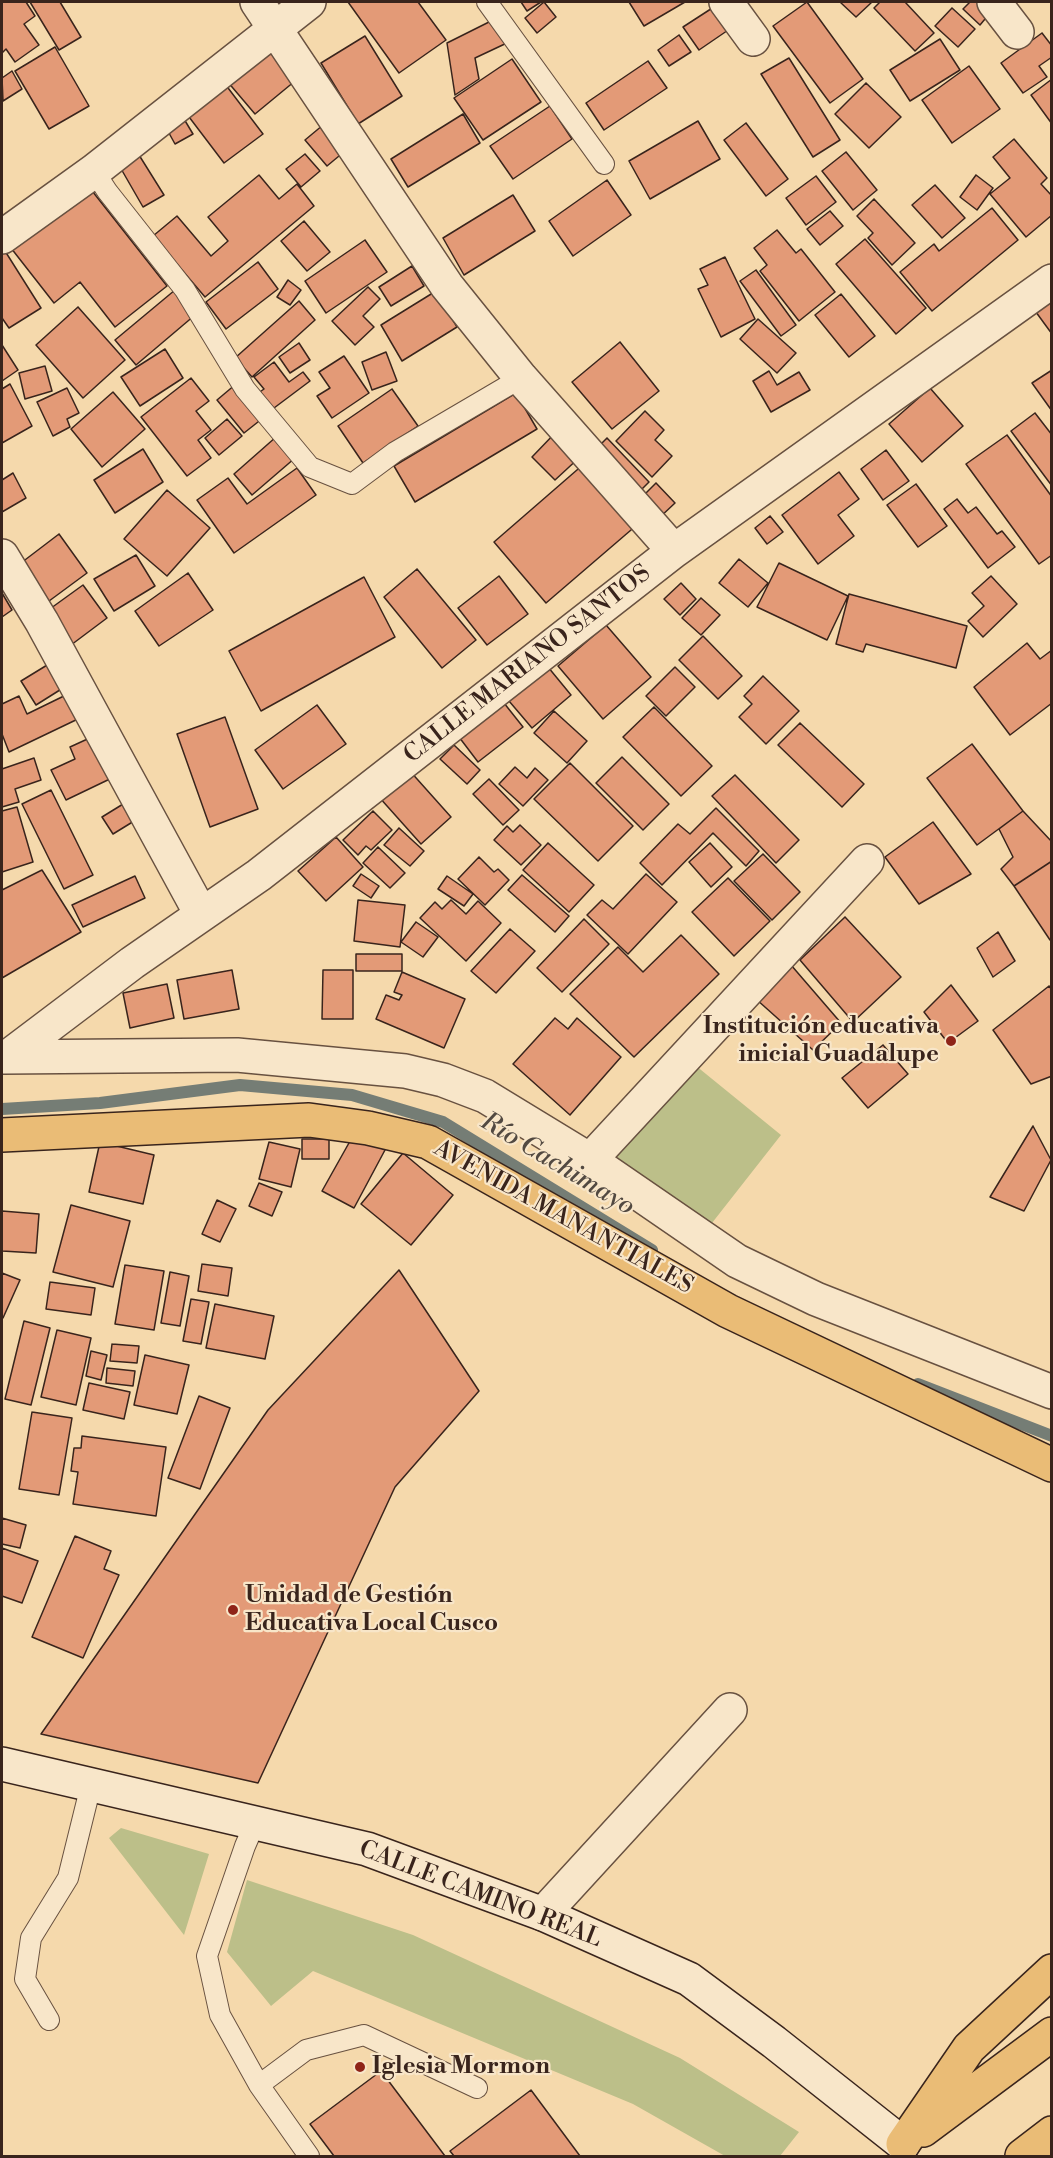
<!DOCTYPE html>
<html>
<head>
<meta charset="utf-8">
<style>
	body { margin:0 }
	#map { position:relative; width:1053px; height:2158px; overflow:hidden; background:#f5d9ac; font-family:"Libre Bodoni",serif }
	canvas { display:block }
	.frame { position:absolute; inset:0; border:3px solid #39241c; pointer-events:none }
</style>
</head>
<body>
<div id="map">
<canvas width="1053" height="2158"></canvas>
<div class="frame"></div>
</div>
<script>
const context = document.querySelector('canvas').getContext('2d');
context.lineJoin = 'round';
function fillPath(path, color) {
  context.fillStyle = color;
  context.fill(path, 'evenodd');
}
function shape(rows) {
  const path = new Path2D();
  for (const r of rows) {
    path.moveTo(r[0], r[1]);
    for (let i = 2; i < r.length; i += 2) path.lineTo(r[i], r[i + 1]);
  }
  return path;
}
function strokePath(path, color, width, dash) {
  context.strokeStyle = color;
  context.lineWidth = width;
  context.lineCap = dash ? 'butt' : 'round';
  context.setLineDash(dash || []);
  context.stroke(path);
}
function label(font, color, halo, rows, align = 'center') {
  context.font = font + ' "Libre Bodoni",serif';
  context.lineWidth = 4.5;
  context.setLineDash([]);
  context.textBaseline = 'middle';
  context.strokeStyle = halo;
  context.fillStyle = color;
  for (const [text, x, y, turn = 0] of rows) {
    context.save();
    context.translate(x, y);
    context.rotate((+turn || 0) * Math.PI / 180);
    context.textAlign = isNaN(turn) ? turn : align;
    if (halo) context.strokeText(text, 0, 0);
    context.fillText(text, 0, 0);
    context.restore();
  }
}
fillPath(shape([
	[690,1061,781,1135,701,1237,598,1158],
	[121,1828,209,1854,184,1935,109,1838],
	[247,1880,413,1935,680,2058,799,2132,780,2156,725,2156,633,2104,313,1971,271,2006,227,1952]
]), '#bcbf89');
strokePath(shape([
	[2,1109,100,1103,240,1085,352,1095,443,1122,652,1250],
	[918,1384,1052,1436]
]), '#757d75', 12);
const building = shape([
	[2,2,26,2,35,16,24,24,39,45,15,62,6,49,2,53,2,2],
	[30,2,60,2,81,37,59,50,30,2],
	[348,2,418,2,446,40,399,73,348,2],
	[521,2,541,2,527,11,521,2],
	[544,2,556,17,537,33,525,18,544,2],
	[629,2,685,2,644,26,629,2],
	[807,2,863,79,830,103,773,26,807,2],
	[840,2,872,2,856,17,840,2],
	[880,2,905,2,934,33,915,51,874,8,880,2],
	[970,2,989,2,995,7,980,25,963,9,970,2],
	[720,3,737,24,699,50,683,27,720,3],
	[952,8,975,29,958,47,935,26,952,8],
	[497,18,509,42,475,58,479,79,455,95,447,43,497,18],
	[1042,33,1052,46,1052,57,1039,66,1047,77,1023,93,1001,63,1042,33],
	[679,35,691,52,669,66,658,50,679,35],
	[365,36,402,96,358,124,321,63,365,36],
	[940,39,960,70,910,101,890,70,940,39],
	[262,40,295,81,255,114,221,74,262,40],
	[55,47,89,106,49,129,15,71,55,47],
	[789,58,840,140,813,157,761,74,789,58],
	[512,59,541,102,483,140,454,98,512,59],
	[648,61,667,88,604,130,586,103,648,61],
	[969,66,1000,109,952,143,922,100,969,66],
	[12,71,22,89,3,101,2,78,12,71],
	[1052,79,1052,124,1031,95,1052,79],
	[222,80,263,134,224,163,183,109,222,80],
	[866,83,901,117,869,148,835,114,866,83],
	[550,106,572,139,513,179,490,146,550,106],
	[181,114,193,134,175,144,164,124,181,114],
	[463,114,480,143,408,187,391,159,463,114],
	[698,121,720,159,650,199,629,161,698,121],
	[746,123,788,179,766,196,724,140,746,123],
	[323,125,345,151,327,166,305,140,323,125],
	[1014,139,1047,178,1041,184,1052,196,1052,215,1026,237,990,194,1010,178,993,157,1014,139],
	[846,152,877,190,853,210,822,171,846,152],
	[305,154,320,171,301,187,286,169,305,154],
	[139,155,164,195,143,207,120,167,139,155],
	[259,175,279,199,297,184,314,206,205,297,153,236,177,216,211,256,228,241,208,217,259,175],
	[976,175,993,188,977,210,960,197,976,175],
	[816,176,836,202,806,225,786,198,816,176],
	[607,180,631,215,573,256,549,221,607,180],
	[935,185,965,218,942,238,912,205,935,185],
	[89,187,167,286,115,327,80,282,54,303,11,248,89,187],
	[513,195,535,231,464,275,443,238,513,195],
	[874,199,915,243,892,265,868,238,873,233,857,216,874,199],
	[992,208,1018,240,932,311,900,272,934,244,939,251,992,208],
	[830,211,843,226,820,245,807,229,830,211],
	[304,221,330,252,307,271,281,241,304,221],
	[777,230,796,253,801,249,835,292,799,321,760,271,767,265,754,248,777,230],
	[865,239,926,308,896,334,836,264,865,239],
	[365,240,387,272,326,313,305,281,365,240],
	[5,251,41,308,9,328,2,318,2,253,5,251],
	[725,257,755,319,721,337,698,289,708,285,700,269,725,257],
	[258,262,278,289,226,329,206,302,258,262],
	[412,266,424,286,391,306,379,287,412,266],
	[756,270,796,325,781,336,740,281,756,270],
	[288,280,301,290,290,305,277,297,288,280],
	[368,287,380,299,363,316,374,327,355,345,332,321,368,287],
	[175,290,195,315,136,365,115,340,175,290],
	[436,291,457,327,402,361,381,325,436,291],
	[841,294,875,336,849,357,815,315,841,294],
	[1052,294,1052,334,1033,308,1052,294],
	[299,301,315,320,252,377,235,358,299,301],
	[78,307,125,360,83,398,36,345,78,307],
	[758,319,796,353,777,373,740,339,758,319],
	[620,342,659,391,612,429,572,382,620,342],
	[299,343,310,360,290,373,279,357,299,343],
	[2,345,18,370,2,381,2,345],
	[165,349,183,378,140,406,121,377,165,349],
	[386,352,397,381,372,390,362,362,386,352],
	[344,356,369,393,332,418,317,396,330,388,319,372,344,356],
	[274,362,289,382,303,372,310,381,270,411,257,394,264,389,254,377,274,362],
	[45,366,52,391,25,399,19,373,45,366],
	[1052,370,1052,411,1032,383,1052,370],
	[769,371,777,385,799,372,810,390,771,412,753,381,769,371],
	[191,378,209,401,196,411,211,430,198,440,211,458,187,476,141,417,191,378],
	[10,384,32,426,2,443,2,389,10,384],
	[236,384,263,418,244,433,217,400,236,384],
	[67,388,79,413,67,419,70,427,53,436,37,402,67,388],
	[930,388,963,426,922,462,889,424,930,388],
	[392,389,418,426,363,463,338,426,392,389],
	[113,392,145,429,102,467,71,429,113,392],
	[516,393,537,429,415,502,394,466,516,393],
	[645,411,664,430,655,440,672,456,652,477,616,441,645,411],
	[1035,413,1052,435,1052,486,1011,431,1035,413],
	[227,419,242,436,219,455,205,438,227,419],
	[557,431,581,456,555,480,532,457,557,431],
	[1007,435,1052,497,1052,555,1039,564,966,464,1007,435],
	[276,437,295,458,252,495,234,474,276,437],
	[607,438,649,482,638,493,596,449,607,438],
	[143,449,163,482,115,513,94,480,143,449],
	[886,450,909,481,883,500,861,469,886,450],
	[585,463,638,524,546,603,494,542,585,463],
	[297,468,316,495,234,553,197,500,228,478,247,504,297,468],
	[839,472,859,499,838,515,854,536,818,564,782,515,839,472],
	[13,473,26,498,2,512,2,480,13,473],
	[656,483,675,503,658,519,639,500,656,483],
	[916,484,947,526,918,547,887,505,916,484],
	[167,490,210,528,167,576,124,539,167,490],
	[957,499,968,513,976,507,997,534,1002,531,1015,547,988,568,944,509,957,499],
	[770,516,783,532,767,544,755,528,770,516],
	[59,534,87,573,45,604,17,566,59,534],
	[136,555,155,586,114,611,94,579,136,555],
	[739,559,768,583,748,607,719,583,739,559],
	[779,563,848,596,827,640,757,607,779,563],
	[417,569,476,640,442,668,384,597,417,569],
	[188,573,213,610,159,646,135,611,188,573],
	[499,576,528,614,487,645,458,608,499,576],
	[991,576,1017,604,983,637,968,621,984,606,972,593,991,576],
	[364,577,395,637,261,711,229,651,364,577],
	[681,583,696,599,680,615,664,599,681,583],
	[83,585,107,618,71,645,47,611,83,585],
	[2,593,12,610,2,617,2,593],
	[849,594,967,626,956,668,866,644,863,652,836,644,849,594],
	[701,598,720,615,701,635,682,618,701,598],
	[606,625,651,677,603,719,558,666,606,625],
	[703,636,742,676,718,699,679,660,703,636],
	[1027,643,1040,659,1052,650,1052,703,1010,735,974,687,1027,643],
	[57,659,71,683,36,705,21,681,57,659],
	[548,667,571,695,532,728,509,701,548,667],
	[675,667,695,687,666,716,646,696,675,667],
	[763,676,799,711,766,744,739,717,752,704,744,696,763,676],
	[68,694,80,718,9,752,2,734,2,704,19,696,27,714,68,694],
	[504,703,523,727,478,762,459,737,504,703],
	[317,705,346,744,283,789,255,750,317,705],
	[654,707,712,766,681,796,623,737,654,707],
	[554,711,587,741,567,763,534,733,554,711],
	[225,717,258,809,210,827,177,734,225,717],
	[800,723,864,784,842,807,778,745,800,723],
	[94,736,114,777,66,800,51,770,75,759,70,747,94,736],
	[972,744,1023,811,977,845,927,778,972,744],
	[454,745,480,770,467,784,440,759,454,745],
	[622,757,669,804,643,830,596,783,622,757],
	[34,758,41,780,15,789,19,802,2,807,2,769,34,758],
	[570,763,633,826,598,861,534,799,570,763],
	[515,767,527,778,535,768,548,780,523,806,499,784,515,767],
	[409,770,451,817,421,844,379,797,409,770],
	[735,775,799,840,776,863,712,796,735,775],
	[489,779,519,810,503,825,473,794,489,779],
	[51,790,93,875,64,889,22,804,51,790],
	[128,801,139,818,113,834,102,817,128,801],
	[17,807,33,862,2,872,2,811,17,807],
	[716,808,759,851,746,866,713,833,662,885,640,863,678,824,690,834,716,808],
	[373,811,392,830,371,850,366,846,358,855,343,840,373,811],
	[1023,811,1052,842,1052,861,1014,886,1001,869,1013,857,999,829,1023,811],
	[933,822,971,874,919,904,885,857,933,822],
	[520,825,541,845,521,865,494,840,507,826,513,832,520,825],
	[399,828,424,851,410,866,384,845,399,828],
	[336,837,363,867,326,901,298,871,336,837],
	[548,843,594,885,569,912,523,870,548,843],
	[710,843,732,867,711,887,689,862,710,843],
	[378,847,405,873,390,888,363,863,378,847],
	[763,854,800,892,772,920,734,881,763,854],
	[479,857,494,872,498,869,509,880,485,905,458,879,479,857],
	[1052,861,1052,938,1050,940,1014,886,1052,861],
	[42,870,81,932,2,978,2,890,42,870],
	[361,874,379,886,371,898,353,886,361,874],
	[646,874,677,902,628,954,587,915,602,900,613,909,646,874],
	[522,875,569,916,555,932,508,890,522,875],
	[135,876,145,898,83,927,72,905,135,876],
	[447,876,473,894,464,906,438,889,447,876],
	[728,878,770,921,734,956,692,912,728,878],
	[358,900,405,905,400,947,354,941,358,900],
	[451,900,466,914,478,901,501,923,466,961,420,918,435,902,442,909,451,900],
	[845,917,901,977,853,1022,800,960,845,917],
	[584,919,609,944,562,992,537,968,584,919],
	[416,922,438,937,423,957,401,942,416,922],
	[510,929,535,951,496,993,471,971,510,929],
	[998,932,1015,961,993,977,977,948,998,932],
	[681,935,719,974,634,1057,570,994,618,947,643,972,681,935],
	[356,954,402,954,402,971,356,971,356,954],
	[791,965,841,1023,813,1050,756,999,791,965],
	[232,970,239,1009,184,1019,177,980,232,970],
	[323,970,353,970,353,1019,322,1019,323,970],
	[402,972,465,999,444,1048,376,1019,386,995,399,1000,402,995,394,992,402,972],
	[167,984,174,1018,130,1028,123,993,167,984],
	[951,985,978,1021,948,1043,924,1012,951,985],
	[1049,986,1052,990,1052,1076,1031,1084,993,1030,1049,986],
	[555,1018,568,1029,577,1018,621,1057,570,1115,513,1064,555,1018],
	[883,1045,908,1074,868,1108,842,1078,883,1045],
	[1033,1126,1051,1160,1024,1211,990,1197,1033,1126],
	[354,1134,385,1150,354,1208,322,1191,354,1134],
	[302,1139,329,1139,329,1159,302,1159,302,1139],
	[100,1142,154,1155,143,1204,89,1192,100,1142],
	[269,1142,300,1149,291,1187,259,1179,269,1142],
	[403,1153,453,1195,411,1245,361,1204,403,1153],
	[259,1183,282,1192,272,1216,249,1206,259,1183],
	[217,1200,236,1209,220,1242,202,1234,217,1200],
	[71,1205,130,1221,113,1287,53,1272,71,1205],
	[2,1211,39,1214,36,1253,2,1251,2,1211],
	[202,1264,232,1268,228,1296,198,1291,202,1264],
	[125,1265,164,1271,154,1330,115,1324,125,1265],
	[399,1270,479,1391,395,1487,258,1783,41,1734,268,1410,399,1270],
	[170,1272,189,1276,180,1326,161,1323,170,1272],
	[2,1273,20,1280,3,1318,2,1317,2,1273],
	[50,1282,95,1288,91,1315,46,1309,50,1282],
	[191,1299,209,1302,201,1344,183,1341,191,1299],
	[215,1304,274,1316,265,1359,206,1348,215,1304],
	[24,1321,50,1328,31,1405,5,1399,24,1321],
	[57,1330,91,1338,76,1405,41,1397,57,1330],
	[112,1344,139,1346,137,1363,110,1361,112,1344],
	[91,1351,107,1355,101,1380,86,1376,91,1351],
	[145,1355,189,1365,177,1414,134,1405,145,1355],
	[107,1368,135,1371,133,1386,106,1383,107,1368],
	[89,1383,130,1392,124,1419,83,1410,89,1383],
	[199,1396,230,1408,200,1489,168,1478,199,1396],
	[32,1412,72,1418,59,1495,19,1489,32,1412],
	[82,1436,166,1447,156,1516,73,1504,78,1472,71,1471,74,1448,81,1448,82,1436],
	[2,1518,26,1525,20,1548,2,1544,2,1518],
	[75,1536,111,1551,104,1569,119,1575,83,1658,32,1637,75,1536],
	[2,1548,38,1561,22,1603,2,1596,2,1548],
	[381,2071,445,2156,334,2156,310,2124,381,2071],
	[531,2090,580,2156,454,2156,450,2151,531,2090]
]);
fillPath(building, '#e39a77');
strokePath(building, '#39241c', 1.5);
const lane = shape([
	[487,2,604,164],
	[94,171,107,191,185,290,245,389,310,467,352,484,395,452,521,378],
	[255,1823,245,1846,207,1956,220,2015,259,2085,309,2156],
	[49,2020,25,1979,31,1938,68,1878,91,1785],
	[259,2085,306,2050,364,2035,477,2088]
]);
const street = shape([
	[257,2,447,286,521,378,674,551],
	[726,2,753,39],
	[994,2,1017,32],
	[2,237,94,171,309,2],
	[2,556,42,622,201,914],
	[9,1056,132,963,259,875,674,551,1052,281],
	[3,1057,237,1055,405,1071,443,1080,485,1096,590,1160,737,1261,816,1299,1052,1392],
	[590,1160,867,861],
	[543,1914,730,1710]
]);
const secondary = shape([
	[2,1764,367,1849,543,1914,689,1979,774,2042,903,2144]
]);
const primary = shape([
	[2,1135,309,1120,368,1128,428,1142,728,1311,1052,1465]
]);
const highway = shape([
	[923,2130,1052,2034],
	[903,2144,969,2048,1052,1971],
	[1022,2156,1052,2133]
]);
strokePath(lane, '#685140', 22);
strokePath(street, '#685140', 36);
strokePath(secondary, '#39241c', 36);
strokePath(primary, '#39241c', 36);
strokePath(highway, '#39241c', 36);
strokePath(lane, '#f8e6c9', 20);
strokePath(street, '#f8e6c9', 33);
strokePath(secondary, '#f8e6c9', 33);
strokePath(primary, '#eabc76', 33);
strokePath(highway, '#eabc76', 33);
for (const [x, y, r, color] of [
	[951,1041,6,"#8f2418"],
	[233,1610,6,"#8f2418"],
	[360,2067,6,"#8f2418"]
]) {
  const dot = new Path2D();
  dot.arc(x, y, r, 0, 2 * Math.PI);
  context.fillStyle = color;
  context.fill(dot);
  strokePath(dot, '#f8e6c9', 2);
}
label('24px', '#39241c', '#f8e6c9', [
	["CALLE MARIANO SANTOS",528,665,-38],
	["AVENIDA MANANTIALES",563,1218,29],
	["CALLE CAMINO REAL",480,1895,21]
]);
label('bold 24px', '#39241c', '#f8e6c9', [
	["Institución educativa",939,1027,"right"],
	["inicial Guadalupe",939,1055,"right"],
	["Unidad de Gestión",245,1596],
	["Educativa Local Cusco",245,1624],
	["Iglesia Mormon",372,2067]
], 'left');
label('italic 26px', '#524941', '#f8e6c9', [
	["Río Cachimayo",557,1165,31]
]);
</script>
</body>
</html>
